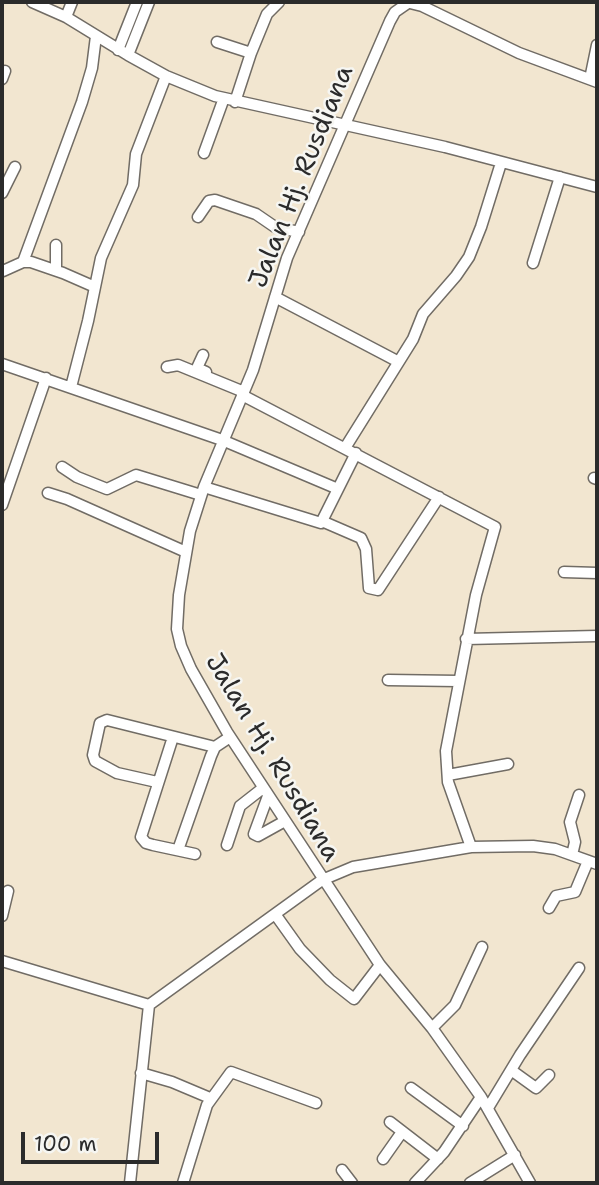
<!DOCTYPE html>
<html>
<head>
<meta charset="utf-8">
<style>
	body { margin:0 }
	#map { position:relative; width:599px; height:1185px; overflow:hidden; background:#f2e6d0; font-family:"Shantell Sans",sans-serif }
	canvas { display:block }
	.frame { position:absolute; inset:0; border:4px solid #2b2b2b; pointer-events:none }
	.scale { position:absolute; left:21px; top:1132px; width:138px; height:32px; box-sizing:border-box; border:4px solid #2b2b2b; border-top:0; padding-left:9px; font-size:21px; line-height:24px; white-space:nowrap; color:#2b2b2b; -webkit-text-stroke:5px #f6f6f2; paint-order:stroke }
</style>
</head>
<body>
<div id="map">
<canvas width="599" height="1185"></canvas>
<div class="frame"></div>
<div class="scale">100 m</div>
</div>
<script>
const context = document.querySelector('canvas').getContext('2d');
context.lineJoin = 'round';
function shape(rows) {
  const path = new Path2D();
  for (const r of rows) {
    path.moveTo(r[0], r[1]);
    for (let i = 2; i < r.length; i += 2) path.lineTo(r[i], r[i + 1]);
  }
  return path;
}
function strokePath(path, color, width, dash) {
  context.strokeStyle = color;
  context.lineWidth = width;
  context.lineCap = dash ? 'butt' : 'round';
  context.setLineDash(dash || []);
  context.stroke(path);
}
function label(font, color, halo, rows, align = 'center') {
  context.font = font + ' "Shantell Sans",sans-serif';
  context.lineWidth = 5;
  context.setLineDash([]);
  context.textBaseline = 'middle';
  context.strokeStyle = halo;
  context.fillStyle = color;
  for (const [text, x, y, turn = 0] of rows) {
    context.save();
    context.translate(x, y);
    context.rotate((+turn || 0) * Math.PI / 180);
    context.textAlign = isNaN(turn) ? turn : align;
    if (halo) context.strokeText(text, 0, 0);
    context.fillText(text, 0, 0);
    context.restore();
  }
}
const minor = shape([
	[32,2,66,17,128,55,166,76,215,96,445,147,597,187],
	[406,2,422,6,519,53,597,82],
	[408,3,395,12,390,21,287,258,253,370,204,487,190,531,179,595,177,629,181,646,191,669,227,732,380,965,432,1028,481,1097,530,1183],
	[66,17,72,2],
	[217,42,251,53,235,102],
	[118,50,137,2],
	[251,53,267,14,279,2],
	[128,55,149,2],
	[2,79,5,71],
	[590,79,597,45],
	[204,153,224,98],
	[2,193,15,167],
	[198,217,209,201,215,200,256,214,275,227,299,232],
	[23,262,82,102,92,68,96,36],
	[533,263,560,177],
	[56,270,56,245],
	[3,271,23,262,31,262,63,273,95,287],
	[275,297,397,361],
	[203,355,197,368,206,372],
	[2,364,222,440,338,489],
	[167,367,178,365,244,392],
	[71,387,88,321,101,258,133,185,136,154,166,76],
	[242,395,495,527,476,595,446,751,448,782,471,847],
	[345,448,413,339,423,314,456,276,469,257,481,227,501,163],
	[62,467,77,477,107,489,136,475,201,495],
	[594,478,597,479],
	[204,487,321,523,356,453],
	[48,493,67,499,186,552],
	[2,505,46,378],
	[324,522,361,538,366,549,369,588,378,590,439,497],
	[564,572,597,573],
	[466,639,597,636],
	[388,680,458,681],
	[173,737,141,837,146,843,153,845,195,854],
	[448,775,508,764],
	[157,782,117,773,95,761,93,755,100,723,107,720,215,747],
	[268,796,254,834,258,836,285,821],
	[227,845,240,806,263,788],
	[178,850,211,756,215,747,230,737],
	[572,855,575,842,570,822,579,795],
	[549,908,556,896,575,892,588,861],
	[275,914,300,949,330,980,354,999,380,965],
	[2,916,8,891],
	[2,961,149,1005],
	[432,1028,455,1005,482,947],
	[511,1070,536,1088,549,1075],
	[141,1073,172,1082,210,1098],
	[411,1088,463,1126],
	[488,1108,520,1055,579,968],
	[390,1122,438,1159],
	[383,1159,402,1132],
	[342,1170,352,1183],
	[130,1183,149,1005,322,880,353,867,471,847,533,846,555,849,597,864],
	[183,1183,207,1105,231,1072,316,1103],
	[415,1183,444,1152,481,1097],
	[470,1183,515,1155]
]);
strokePath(minor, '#716c65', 13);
strokePath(minor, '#fff', 10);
label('26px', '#2b2b2b', '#f6f6f2', [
	["Jalan Hj. Rusdiana",302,177,-68],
	["Jalan Hj. Rusdiana",272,758,59]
]);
</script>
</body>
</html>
